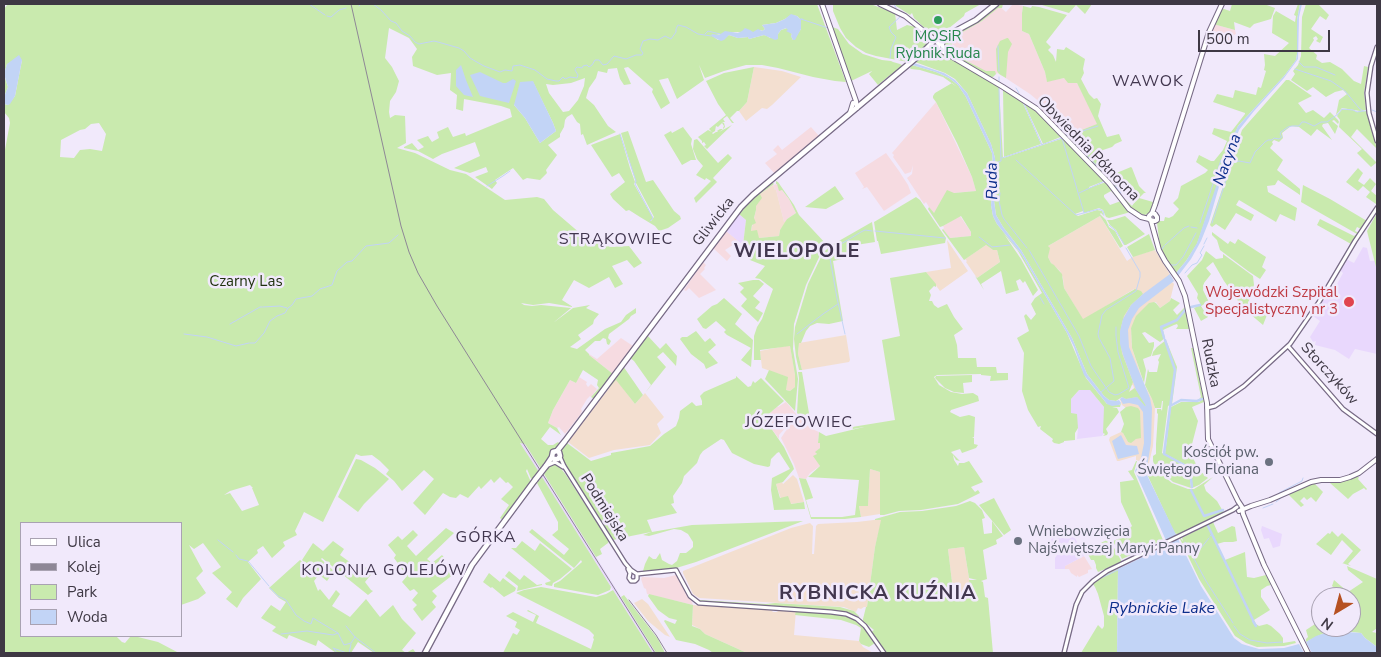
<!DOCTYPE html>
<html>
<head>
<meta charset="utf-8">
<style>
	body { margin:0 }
	#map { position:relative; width:1381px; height:657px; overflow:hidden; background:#f1e9fb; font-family:"Nunito Sans",sans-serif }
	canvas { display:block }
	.frame { position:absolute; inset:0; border:5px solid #3e3844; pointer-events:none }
	.legend { position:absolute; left:20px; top:522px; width:162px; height:115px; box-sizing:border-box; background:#f1e9fb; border:1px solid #a9a2b2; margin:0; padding:6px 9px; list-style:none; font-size:15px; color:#3e3844 }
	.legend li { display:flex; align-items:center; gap:10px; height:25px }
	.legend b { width:25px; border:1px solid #a9a2b2 }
	.north { position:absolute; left:1311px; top:587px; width:50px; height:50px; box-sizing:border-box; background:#f1e9fb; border:1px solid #a9a2b2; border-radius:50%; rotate:217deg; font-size:14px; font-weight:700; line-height:20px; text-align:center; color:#3e3844 }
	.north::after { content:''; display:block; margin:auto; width:18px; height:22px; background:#b65122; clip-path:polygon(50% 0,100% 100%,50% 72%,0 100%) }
	.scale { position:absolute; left:1198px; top:30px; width:132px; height:22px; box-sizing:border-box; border:2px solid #3e3844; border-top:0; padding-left:6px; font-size:15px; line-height:18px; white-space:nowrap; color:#3e3844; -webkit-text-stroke:4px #f1e9fb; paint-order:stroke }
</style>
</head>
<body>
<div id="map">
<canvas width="1381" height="657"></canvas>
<div class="frame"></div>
<ul class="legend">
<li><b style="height:6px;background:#fff"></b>Ulica</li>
<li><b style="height:6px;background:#8e8796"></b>Kolej</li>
<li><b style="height:14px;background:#c9eaae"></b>Park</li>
<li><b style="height:14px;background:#c2d4f6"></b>Woda</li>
</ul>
<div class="north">N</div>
<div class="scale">500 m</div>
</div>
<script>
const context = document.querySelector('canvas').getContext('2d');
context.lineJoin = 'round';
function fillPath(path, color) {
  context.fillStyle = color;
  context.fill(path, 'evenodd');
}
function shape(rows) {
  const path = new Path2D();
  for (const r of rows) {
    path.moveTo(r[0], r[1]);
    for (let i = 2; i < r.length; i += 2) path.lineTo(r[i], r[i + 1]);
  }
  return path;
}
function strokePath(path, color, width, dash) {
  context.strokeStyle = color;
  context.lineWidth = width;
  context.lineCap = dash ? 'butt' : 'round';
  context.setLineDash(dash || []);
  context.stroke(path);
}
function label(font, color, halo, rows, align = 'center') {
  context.font = font + ' "Nunito Sans",sans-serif';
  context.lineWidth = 5;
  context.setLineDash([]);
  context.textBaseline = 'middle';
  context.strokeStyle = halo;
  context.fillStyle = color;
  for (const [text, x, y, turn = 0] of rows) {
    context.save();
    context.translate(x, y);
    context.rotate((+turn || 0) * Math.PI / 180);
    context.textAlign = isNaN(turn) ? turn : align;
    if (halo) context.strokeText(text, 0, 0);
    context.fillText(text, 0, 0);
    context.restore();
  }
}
fillPath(shape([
	[1013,4,1023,6,1022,13,1022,31,1029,34,1045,72,1047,81,1064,78,1077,83,1098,124,1068,135,1059,126,1057,128,1041,109,1042,104,1030,94,998,73,991,76,949,49,952,45,951,40,953,37,958,36,961,33,982,21,999,6,1006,12],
	[1213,24,1235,30,1236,34,1234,35,1229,46,1209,40,1210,31],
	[936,102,972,177,976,191,954,193,933,214,926,202,924,204,907,178,912,174,913,165,911,172,905,174,893,157,894,155,892,153],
	[811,127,819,136,799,152,798,155,775,174,765,163,777,154,773,150,778,145,782,150],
	[886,153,899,171,908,185,911,193,884,211,867,187,862,189,864,187,855,173],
	[777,184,789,199,796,213,787,219,786,222,784,222,776,190,775,190,773,185],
	[960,216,971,232,972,236,950,238,943,229,944,228,943,226],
	[726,231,739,241,725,250,731,256,727,261,713,248],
	[703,262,706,265,704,268,705,269,700,274,716,290,699,298,689,288,686,291,684,290],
	[621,338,633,346,613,374,589,355,589,354,597,359],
	[579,377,587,382,586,384,588,387,591,384,597,389,591,397,590,396,587,399,581,409,582,411,580,415,565,434,559,427,557,428,548,423,553,410,570,380,576,383],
	[786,402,797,415,779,435,779,439,764,418,777,407,778,407],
	[798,416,810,428,819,432,818,442,820,443,820,448,816,452,820,466,810,473,806,479,799,478,794,464,781,438,785,432],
	[1084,556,1092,569,1088,570,1088,573,1079,577,1077,575,1077,577,1071,573,1069,569,1065,569,1065,566],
	[676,575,688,598,691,599,693,605,647,594,646,589,644,588,641,579,642,577,664,578]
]), '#f6dbe1');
fillPath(shape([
	[754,67,782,71,801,77,772,105,767,109,762,108,746,121,739,111,747,102],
	[773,185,775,190,776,190,784,222,786,222,780,230,779,236,759,238,751,231,756,210,755,206,760,194],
	[1100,216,1127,261,1134,256,1155,250,1174,281,1172,282,1174,284,1170,301,1160,308,1156,302,1154,302,1131,328,1132,348,1144,384,1152,399,1155,408,1153,446,1149,463,1148,464,1136,460,1136,456,1119,461,1117,461,1109,440,1110,437,1121,432,1123,433,1128,442,1136,439,1126,408,1122,405,1120,399,1134,388,1133,385,1128,386,1112,332,1134,289,1083,320,1064,288,1063,278,1060,271,1051,263,1048,257,1049,249,1048,246],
	[947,240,968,271,940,291,926,272,951,268],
	[986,245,993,250,997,250,1000,262,977,278,966,262,967,261,965,259],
	[846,335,850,360,849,362,802,370,798,354,799,343],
	[790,345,795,375,795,387,790,391,786,390,787,377,762,368,760,351],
	[616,379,635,404,645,393,664,417,657,424,661,433,650,445,614,450,589,458,568,442],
	[870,469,880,472,880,514,861,517,859,506,868,505],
	[793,475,797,479,804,502,790,504,781,499,776,484,782,482,783,484],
	[882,519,875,547,867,607,864,607,861,609,858,608,856,612,844,607,699,598,693,594,683,573,683,571,791,528,810,523,813,526,812,554,814,554,816,526,818,524,857,522],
	[964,547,972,597,957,598,956,590,952,582,948,549],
	[642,599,648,604,670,637,665,635,648,621,634,603],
	[693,605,771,610,773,612,777,612,779,610,796,610,794,635,859,641,863,647,873,653,747,653,705,634,700,629,692,625]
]), '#f3dfd0');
fillPath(shape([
	[739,214,746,220,743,245,726,231],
	[1363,247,1367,248,1370,261,1375,261,1377,258,1377,354,1355,349,1349,359,1335,350,1315,345,1316,341,1313,342,1310,337,1320,321,1313,316,1313,314,1327,296,1330,297,1343,273,1340,270,1346,263,1346,259,1354,263],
	[1079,390,1090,390,1104,407,1104,433,1102,436,1077,439,1078,428,1071,413,1071,399],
	[523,441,625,603,656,653,653,653,520,443],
	[1262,526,1282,534,1280,546,1273,548,1269,538,1264,539,1261,530],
	[1056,530,1071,530,1084,556,1065,566,1065,569,1055,569,1055,558,1057,555,1061,555,1062,549,1060,545,1049,544]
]), '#e9d8fd');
fillPath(shape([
	[8,4,817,4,846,82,835,81,813,77,778,68,762,65,746,65,724,71,705,78,699,65,704,80,677,99,668,78,659,80,670,103,661,109,652,92,653,89,628,67,624,68,631,84,624,85,620,79,617,68,608,69,607,73,598,71,596,78,589,88,586,98,594,105,608,126,616,132,587,145,583,134,581,135,580,124,577,122,572,114,567,117,565,120,564,127,560,134,560,137,548,145,557,155,546,170,547,173,540,180,527,178,523,180,513,168,495,180,497,183,492,189,475,177,488,172,486,167,470,173,454,168,480,156,475,142,442,154,433,159,418,151,404,148,404,147,412,143,418,150,424,147,417,140,428,136,432,142,439,138,437,132,448,127,453,137,465,133,466,136,512,117,510,109,501,106,464,99,463,111,456,109,457,95,450,90,451,73,437,75,413,66,412,57,417,49,409,38,389,28,385,58,392,67,399,81,396,92,390,101,389,112,390,118,395,115,405,116,406,143,397,148,415,153,450,170,466,174,505,200,537,197,544,199,553,210,581,234,610,247,629,246,642,263,634,268,627,260,612,266,623,284,615,288,609,277,589,288,574,280,562,300,573,307,549,303,533,305,521,303,524,305,532,306,541,305,571,308,553,323,573,308,590,305,586,308,599,314,594,320,593,324,578,335,581,339,570,347,577,349,605,329,621,322,626,315,636,308,636,313,631,316,629,319,609,334,608,338,611,341,609,345,607,344,606,339,603,338,600,341,595,341,585,350,589,354,589,355,613,374,594,399,591,397,599,388,597,385,598,380,583,370,576,383,570,380,553,410,548,423,557,428,561,435,550,427,541,439,548,445,553,445,558,442,560,444,556,449,551,451,549,458,541,469,525,444,520,443,539,472,532,481,527,469,526,471,531,482,503,520,500,518,509,505,501,499,513,487,508,482,506,483,500,477,494,483,491,479,481,489,479,486,468,498,460,494,456,498,450,497,443,493,425,515,413,503,434,479,424,470,402,491,394,481,386,474,389,470,380,461,372,455,361,456,356,454,323,522,304,512,295,531,297,535,283,542,285,546,272,558,263,546,257,550,258,553,248,562,261,579,243,598,237,608,226,599,232,592,212,573,221,567,203,543,194,549,189,545,203,571,196,578,206,593,198,599,181,605,181,523,21,523,21,636,116,636,122,642,125,643,130,637,130,636,134,636,158,642,179,653,4,653,4,155,10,123,9,118,4,112,4,104,8,105,15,96,22,60,7,64,4,75,8,87,4,97,4,9],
	[791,15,797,16,801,20,801,29,793,40,791,36,792,34,787,28,781,30,778,34,770,38,767,36,764,35,749,39,748,37,738,38,729,35,718,40,714,37,716,35,735,32,753,33,761,30,762,31,765,29,762,25,776,23,785,19],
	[585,78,584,86,578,100,569,111,563,112,549,93,546,84,553,85,571,83],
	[533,82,553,123,556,131,540,143,525,118,514,105],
	[99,123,106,134,102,151,90,149,80,150,74,158,60,157,61,140,80,130,85,129,91,124],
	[250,485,253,488,252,488,259,505,242,511,230,493,224,495,230,491],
	[833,4,863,4,873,5,895,13,897,30,907,25,916,27,928,40,928,42,927,45,908,62,876,56,866,53,856,47,846,38,840,28,833,11],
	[895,4,981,4,965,13,964,16,938,37,932,35,914,18,912,13,910,15,896,6],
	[1000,4,1003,4,1002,8,998,8,982,21,961,33,958,37,956,36,953,37,951,40,952,45,949,49,963,59,986,71,995,71,996,74,993,77,991,77,957,58,944,49,943,42,958,32,981,20],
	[1031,4,1092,4,1085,14,1076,5,1069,13,1042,5],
	[1232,4,1264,4,1275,8,1271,19,1254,24,1250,28,1234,22,1235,30,1213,24,1221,8,1230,11],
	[1298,4,1300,4,1297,20,1297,54,1296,60,1285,75,1238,126,1197,244,1186,261,1176,273,1164,256,1160,247,1157,223,1159,221,1164,221,1165,217,1169,218,1173,216,1179,209,1173,203,1178,198,1181,186,1205,173,1208,170,1196,162,1199,155,1211,161,1214,161,1223,150,1227,141,1212,134,1214,128,1231,132,1245,114,1245,113,1213,102,1217,94,1233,98,1235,90,1256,95,1258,87,1261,88,1266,71,1264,70,1265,65,1264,54,1275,56,1289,43,1272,33,1273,16,1276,11,1295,22,1296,16,1294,15],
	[1306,4,1318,4,1329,15,1326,20,1320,16,1311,29,1323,37,1320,43,1316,41,1318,39,1316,36,1313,38,1314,40,1309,48,1317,55,1316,59,1322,63,1330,62,1342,69,1354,81,1361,84,1364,66,1368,67,1364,93,1366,110,1360,111,1366,111,1377,149,1357,129,1351,137,1377,163,1376,163,1371,167,1357,153,1362,149,1339,127,1340,120,1337,116,1342,109,1353,110,1357,112,1360,111,1342,108,1336,115,1339,100,1347,94,1343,90,1335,92,1326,97,1313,87,1307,91,1291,80,1295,74,1293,71,1298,65,1301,56,1302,17],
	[1023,6,1031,8,1032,6,1039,7,1067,15,1046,42,1051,47,1048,50,1053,55,1056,62,1057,49,1064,50,1066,47,1085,59,1083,69,1084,73,1081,79,1089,94,1094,99,1097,98,1101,104,1098,116,1107,137,1119,134,1122,141,1115,144,1112,147,1103,150,1100,156,1102,168,1111,174,1114,174,1131,167,1132,168,1139,186,1146,193,1144,193,1139,198,1153,202,1151,212,1145,215,1138,213,1130,208,1123,200,1125,199,1132,206,1138,197,1128,185,1120,178,1112,179,1117,186,1114,187,1066,136,1097,124,1077,83,1068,83,1064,78,1047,82,1045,72,1029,34,1022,31,1022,13],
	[832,27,838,29,849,44,863,54,882,60,891,61,893,62,900,64,903,66,892,76,890,75,878,85,869,74,872,71,851,81],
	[1007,38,1008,38,1012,44,1008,52,1006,78,999,74,997,71,996,49,1000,41],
	[930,52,938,52,945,54,999,87,1003,158,1064,138,1104,181,1089,187,1089,188,1106,182,1120,199,1119,200,1111,191,1104,195,1104,197,1110,205,1121,201,1129,210,1129,212,1127,213,1109,218,1106,217,1103,210,1099,208,1084,213,1083,211,1075,214,1078,216,1097,210,1102,211,1104,216,1101,213,1100,214,1106,220,1109,227,1115,231,1123,246,1120,248,1100,216,1048,246,1050,248,1048,257,1051,263,1054,265,1062,274,1064,288,1083,319,1135,289,1141,291,1143,294,1131,305,1124,316,1121,327,1120,339,1122,353,1133,382,1129,392,1135,388,1146,405,1145,407,1137,397,1126,399,1122,397,1116,401,1109,400,1104,396,1087,374,1072,338,1021,250,1003,227,996,215,994,201,996,179,995,158,991,144,967,93,955,79,945,73,915,62],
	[912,65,936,72,949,78,958,85,966,97,992,153,994,177,991,205,993,216,997,224,1022,255,1067,333,1086,378,1107,404,1119,405,1121,403,1120,407,1112,407,1117,408,1119,412,1106,429,1108,433,1107,435,1103,436,1105,434,1103,433,1104,407,1090,390,1079,390,1071,399,1071,413,1077,414,1078,428,1075,433,1075,440,1064,441,1064,442,1059,444,1054,443,1052,441,1053,439,1040,429,1041,426,1038,427,1028,410,1022,391,1024,353,1017,338,1029,331,1024,316,1026,314,1031,320,1036,314,1031,304,1035,298,1042,293,1018,251,1004,234,1021,259,1038,290,1033,296,1025,281,1023,283,1020,279,1016,281,1019,290,1006,294,1001,271,981,284,984,290,975,276,977,278,1000,262,997,250,993,250,986,245,964,260,942,230,943,229,950,238,971,236,971,232,961,216,943,226,940,227,928,209,929,207,934,213,947,190,954,193,976,191,972,177,957,143,936,102,933,98,933,96,935,93,952,83,957,87,943,77,920,70,911,69,910,68],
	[754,67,747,102,739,111,737,111,730,118,734,123,732,123,727,116,723,119,725,122,722,122,724,123,725,127,723,129,723,128,724,126,722,123,718,127,716,126,715,131,712,133,713,134,716,132,718,132,717,131,720,129,723,129,719,132,732,125,707,149,704,146,706,145,704,142,702,143,702,141,698,137,708,130,712,132,709,129,726,115,718,104,706,81,724,73],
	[1286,80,1289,80,1312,96,1298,103,1306,113,1313,110,1324,118,1330,112,1338,120,1339,122,1338,124,1334,120,1332,121,1338,126,1335,134,1328,123,1323,124,1322,126,1332,140,1317,129,1311,136,1299,127,1291,126,1282,133,1283,138,1279,142,1274,140,1272,142,1273,144,1270,148,1283,160,1277,170,1300,189,1300,195,1278,180,1275,185,1267,186,1268,192,1297,208,1295,221,1280,214,1276,222,1239,200,1236,205,1254,215,1251,221,1236,213,1225,230,1216,224,1212,227,1210,225,1242,130],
	[1003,89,1022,101,1041,144,1004,157],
	[1024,103,1046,119,1063,136,1043,144],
	[683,127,692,139,691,144,696,160,691,160,682,165,664,135,671,131,672,133],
	[628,131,646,182,653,180,674,211,680,216,681,219,668,228,659,231,655,226,640,217,629,210,626,211,613,199,610,194,625,182,619,173,612,177,591,145,620,134,630,168,635,182,634,184,653,218,650,221,651,221,654,217,636,183,621,133],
	[697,139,718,163,728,154,732,158,713,178,717,182,696,203,694,198,711,181,706,178,705,180,696,175,703,166,697,159,693,149,694,140],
	[1358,168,1363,173,1358,181,1364,185,1370,178,1376,184,1371,191,1377,196,1376,204,1366,197,1370,192,1363,186,1358,191,1346,182],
	[776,181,778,182,794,205,799,215,827,245,822,251,806,285,794,324,793,349,798,379,795,411,765,379,769,370,788,377,786,390,790,391,795,387,795,375,790,346,760,350,761,360,754,360,754,336,757,327,762,319,773,289,760,279,755,278,765,266,750,260,743,245,746,220,739,214,754,197,772,182,774,184,760,194,762,198,756,206,756,210,754,218,756,223,752,225,751,231,757,230,759,238,779,236,780,230,787,219,796,213,789,199,782,190,779,191,777,184,776,184],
	[1303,185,1330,199,1367,221,1361,229,1357,227,1355,231,1359,233,1351,244,1317,225,1320,219,1354,236,1357,234,1301,202],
	[835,186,844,199,826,209,805,207],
	[916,197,920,200,946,238,945,243,881,254,878,241,877,241,874,222],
	[1377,213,1377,284,1376,284,1377,271,1367,231],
	[1125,216,1145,234,1126,245,1124,245,1116,230,1110,225,1107,220,1112,220],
	[872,222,875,242,856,245,857,256,833,261,843,321,829,324,817,323,810,326,806,331,801,343,799,343,798,354,802,370,799,370,796,357,794,339,795,327,808,284,823,253,830,246],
	[1212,232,1228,244,1230,241,1235,244,1238,239,1266,257,1262,267,1266,270,1260,279,1248,271,1220,250,1217,240,1212,235],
	[1149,234,1155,250,1133,257,1127,247],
	[1206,251,1216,259,1223,258,1223,254,1253,276,1254,285,1249,301,1267,315,1263,325,1243,308,1224,281,1213,262,1206,268,1211,274,1204,283,1203,290,1209,302,1201,306,1208,317,1201,321,1194,308,1201,305,1197,298,1198,294,1187,276,1202,260],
	[926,272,936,284,936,287,934,286,929,291,931,295,929,301,932,301,934,305,938,308,947,304,954,317,963,329,954,335,957,345,958,358,976,358,977,367,996,367,997,373,1008,373,1008,380,990,381,991,376,981,375,981,374,937,375,934,377,939,385,951,392,962,394,973,393,978,396,979,401,951,410,950,412,960,417,969,415,975,417,974,437,972,438,974,438,974,444,978,445,976,448,962,453,960,449,951,452,960,461,956,460,953,455,954,460,958,466,959,463,964,463,969,461,983,482,971,487,975,492,978,490,980,493,958,504,921,510,899,511,884,515,880,515,880,472,870,469,868,506,859,506,861,517,845,519,811,519,799,478,806,479,810,489,813,498,806,500,811,517,842,517,855,515,859,480,808,477,820,466,813,456,817,454,815,452,820,448,820,443,818,443,819,432,826,436,864,427,853,429,852,427,895,420,882,340,900,336,890,278],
	[753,280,759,280,764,284,753,296,760,302,755,308,763,313,758,322,741,306,747,299,740,292,744,288,738,283],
	[724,298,742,314,735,324,753,340,751,367,741,360,751,348,727,335,724,332,726,330,716,321,706,329,703,328,697,319,712,306,717,304],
	[1171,298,1180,303,1173,310,1177,315,1185,307,1187,320,1190,329,1176,329,1178,326,1177,324,1174,325,1163,330,1165,338,1160,342,1145,332,1142,333,1149,343,1154,342,1154,346,1151,356,1143,359,1146,370,1144,383,1132,348,1131,328,1136,316,1149,303,1154,302,1156,303,1160,308,1170,301],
	[696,331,705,342,710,338,716,345,708,352,718,363,706,369,704,364,691,354,680,339,682,337,687,337],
	[647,335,660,349,666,343,677,356,676,366,663,352,657,357,666,367,645,393,651,385,634,361,630,358],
	[1166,340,1177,367,1172,404,1168,406,1162,453,1189,468,1191,488,1173,482,1162,472,1161,469,1154,464,1153,461,1153,456,1156,454,1156,444,1158,414,1157,413,1157,409,1161,409,1162,411,1163,401,1162,401,1161,408,1155,408,1152,399,1145,385,1148,369,1149,372,1157,372,1159,362,1158,360,1161,354,1152,356,1153,352,1157,347],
	[1191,348,1193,348,1204,402,1192,407,1198,421,1190,452,1199,470,1208,478,1199,485,1192,488,1191,469,1190,467,1165,454,1171,407,1181,402,1199,402,1202,399,1201,398,1198,400,1201,397],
	[623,366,643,395,635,404,616,380,610,387,609,386],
	[798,372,802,372,811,425,814,427,813,428,797,413,799,378],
	[972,375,972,382,963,383,964,393,954,392,945,388,935,378,936,376],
	[736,376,748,387,751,386,753,381,755,383,761,378,784,401,764,418,784,447,793,466,794,469,783,482,776,484,780,498,788,496,791,504,804,502,805,509,774,510,771,490,772,478,790,469,779,452,777,453,771,459,770,466,768,467,754,464,732,453,724,440,721,439,703,451,700,455,697,463,684,476,682,483,673,496,674,503,671,504,677,513,647,520,652,532,692,525,803,521,696,562,673,569,645,572,643,571,645,564,649,556,653,559,656,559,660,553,662,560,669,564,672,565,677,561,680,553,686,553,691,549,693,547,693,542,688,534,681,530,674,529,649,536,643,535,651,532,631,536,613,540,562,459,561,450,567,443,591,461,611,455,611,453,650,446,664,434,676,426,679,418,680,411,692,402,696,406,702,405,702,401,700,396,704,392,736,378],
	[1131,406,1138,408,1140,411,1141,438,1136,439,1131,443,1128,442,1123,433,1121,432,1124,424,1120,412,1126,407],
	[356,459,361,460,375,468,389,479,364,504,358,512,338,497],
	[1136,461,1137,461,1134,472,1163,540,1122,559,1113,541,1128,535,1130,528,1132,526,1121,502,1120,482,1134,480,1128,471,1132,470],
	[554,463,559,466,566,475,609,541,608,543,600,549,602,554,596,557,544,474,549,467],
	[1147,466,1154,468,1172,483,1188,489,1194,489,1213,477,1204,485,1206,491,1217,501,1224,513,1177,535,1176,533,1175,534,1146,472],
	[542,477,611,587,610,590,598,595,592,594,554,587,554,584,560,581,582,562,581,560,574,568,529,532,532,529,564,555,569,549,552,535,558,530,558,522,537,483],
	[1355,477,1359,477,1358,479,1367,489,1366,490,1364,488,1353,494,1348,499,1330,483,1344,481],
	[1319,482,1315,484,1323,492,1316,502,1311,497,1307,500,1304,497,1300,501,1304,505,1301,507,1288,494,1311,484],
	[994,498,1011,530,1004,535,979,505],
	[970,501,975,503,982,510,985,518,982,519,984,534,992,533,992,521,1003,536,996,540,997,544,983,550,987,579,981,581,983,582,985,597,988,598,993,653,885,653,871,632,874,630,863,621,863,619,866,607,867,607,875,547,881,520,875,520,875,519,900,512,922,511,956,506],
	[964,547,969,578,977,580,969,580,972,597,957,598,956,590,952,582,948,549],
	[1213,522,1218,533,1232,526,1235,527,1237,541,1233,542,1224,542,1217,544,1225,560,1245,552,1247,577,1254,578,1266,575,1271,585,1267,586,1261,590,1261,597,1270,610,1254,620,1256,624,1259,626,1267,624,1271,626,1280,634,1283,638,1283,643,1295,641,1296,643,1284,646,1257,647,1246,643,1235,636,1199,579,1180,539,1180,538,1183,541,1182,538],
	[446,528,454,533,427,559,432,563,442,555,446,560,434,571,437,577,449,567,454,574,432,591,437,596,432,602,436,607,422,621,413,609,417,605,412,600,418,593,414,589,410,591,402,582,407,576,394,558,396,555,388,545,398,536,402,540,413,530,418,535,407,546,416,556],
	[1332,531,1338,537,1342,533,1361,550,1348,564,1351,566,1342,563,1343,563,1353,551,1342,540,1331,555,1316,544,1328,533,1330,534],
	[1109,539,1122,562,1098,572,1096,568,1096,565,1094,560,1091,560,1086,550],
	[333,541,344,549,340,555,351,563,362,572,366,567,371,571,374,571,365,582,371,590,373,591,368,595,322,558,321,559,334,571,327,581,308,566,302,560,313,543,323,551],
	[522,541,535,551,540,543,572,569,560,579,553,583,552,586,546,585,545,583,551,581,511,548,516,548],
	[300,560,318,576,314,581,318,591,320,589,329,600,336,590,340,594,332,606,350,617,366,599,380,617,393,605,402,619,416,633,402,650,406,653,413,649,416,653,374,653,358,642,351,653,336,653,318,640,316,646,289,635,287,639,272,631,276,627,261,618,271,605,280,611,286,602,279,598,269,588],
	[1347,566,1377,579,1377,628,1372,632,1377,633,1377,647,1365,638,1361,633,1343,631,1332,631,1324,633,1306,642,1306,639,1308,637,1306,630,1315,624,1321,622,1321,627,1351,627,1351,597,1338,597,1342,594,1332,586,1334,580,1348,592,1363,582,1348,570],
	[1118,569,1117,653,1081,653,1098,625,1102,629,1103,628,1104,626,1104,616,1098,594,1095,587,1093,584,1105,575],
	[509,571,520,580,524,575,537,585,542,584,542,585,517,591,518,586,505,576],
	[489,573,500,582,503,578,516,588,515,591,504,597,492,587,491,588,483,582],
	[541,587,596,597,606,594,613,590,653,653,503,653,513,633,517,635,520,630,515,627,517,622,506,616,513,612,533,622,536,615,527,611,528,610,539,616,536,623,591,649,594,639,593,638,594,635,589,630,516,593,524,590],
	[649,594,693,605,692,626,700,629,705,634,747,653,713,653,709,650,695,644,676,640,664,621,665,620,675,624,677,620,669,618,658,610,648,596],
	[624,595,658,639,665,653,656,653,621,597],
	[698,600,766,604,775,603,840,607,854,611,860,617,847,612,833,610,779,607,770,605,766,606,700,602],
	[796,610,820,612,844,615,852,618,867,630,875,642,875,643,869,647,861,644,859,641,861,628,856,625,841,620,795,615]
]), '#c9eaae');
fillPath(shape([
	[1300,4,1302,4,1299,17,1298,59,1284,78,1254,111,1239,130,1223,173,1209,221,1201,241,1191,259,1178,276,1176,273,1186,261,1197,243,1233,136,1238,126,1285,75,1296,60,1297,54,1297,20],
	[791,14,797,16,800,19,803,18,801,20,801,29,795,40,793,40,791,36,792,34,786,31,788,30,786,28,781,30,778,34,778,39,775,40,764,35,749,39,748,37,738,38,729,35,724,40,721,41,711,36,712,34,719,35,725,31,738,33,742,31,745,28,750,30,753,32,758,29,762,31,765,29,762,25,776,23,785,19],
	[19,55,22,60,15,96,10,104,8,105,5,104,4,97,8,87,4,74,7,64],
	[914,63,944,73,955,80,967,93,991,144,995,158,996,179,994,201,996,215,1003,227,1021,250,1072,338,1087,374,1104,396,1109,400,1116,401,1119,400,1121,403,1119,405,1112,406,1107,404,1084,375,1074,347,1067,333,1022,255,997,224,993,216,991,205,994,177,992,153,966,97,958,85,949,78,936,72,912,65],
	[461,65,466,80,473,97,464,95,456,86,456,70],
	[480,72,503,83,506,83,513,79,516,81,509,103,480,96,470,75],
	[533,81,553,123,556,131,540,143,525,118,514,105,520,82],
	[1170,274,1174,281,1139,308,1132,319,1128,330,1129,347,1150,398,1152,408,1151,443,1146,473,1201,586,1234,638,1242,644,1259,649,1284,648,1299,644,1304,653,1117,653,1118,569,1168,545,1135,471,1141,458,1144,443,1143,412,1138,405,1129,403,1123,404,1120,399,1122,397,1126,399,1137,397,1145,406,1146,406,1136,390,1123,355,1120,344,1120,331,1123,319,1131,305,1143,294],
	[1121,435,1126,445,1137,446,1139,454,1118,459,1112,441],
	[1332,631,1361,633,1365,638,1377,647,1377,653,1312,653,1306,642,1316,636]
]), '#c2d4f6');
strokePath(shape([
	[309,4,325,15],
	[370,4,373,4,381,10,391,21,396,23,402,31,410,36,415,42,419,44,434,41,438,42,459,48,464,51,470,58,475,61,484,66,500,72,505,70,512,71,513,66,520,65,535,70,547,79,556,81,559,81,563,77,565,79,570,77,577,78,578,75,575,70,576,68,577,67,582,68,583,66,587,65,589,67,592,65,595,60,599,60,603,65,607,64,614,56,626,59,636,55,642,55,643,53,640,49,643,41,650,39,658,40,665,36,671,39,676,32,676,29,678,25,686,27,698,34,711,36],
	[894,4,896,8],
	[359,6,361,4,369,4],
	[327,16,331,17,339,10,346,8],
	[801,19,828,28],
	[705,34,708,31,720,34],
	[998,46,999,71],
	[890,58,891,49,896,37,891,32,889,27,901,16],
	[1299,62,1304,67,1316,67,1335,75],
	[1295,69,1331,81,1344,90],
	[999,77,999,81],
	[1016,88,1019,93],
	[1345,91,1359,108,1363,111,1365,111],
	[1024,104,1042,145],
	[1372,110,1377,112],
	[1058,126,1110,179,1121,193],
	[620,134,636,181,635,184,653,218,650,221],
	[1067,136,1098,126],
	[1062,138,1084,213],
	[1002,158,1062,138],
	[1016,160,1076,215,1099,209,1103,211,1104,215],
	[998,162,1001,161,999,88],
	[1230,164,1239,161,1250,163,1255,152,1265,142,1268,140,1272,140,1274,138,1279,139,1282,137,1280,134,1281,132,1288,127,1292,126,1299,126,1302,122,1305,122,1314,126,1321,122,1327,122,1338,114,1342,109,1353,110,1357,112,1363,111],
	[487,186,503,176,510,171],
	[1000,193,999,201,1002,215,1004,219,1027,248],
	[1079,193,1105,181],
	[1200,223,1221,160],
	[1212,223,1229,171],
	[1109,225,1115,230,1124,244],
	[1191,227,1197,228],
	[875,231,945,238],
	[979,237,992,247,1010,245],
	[1204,244,1207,238],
	[1165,245,1184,228,1189,226],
	[1162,249,1164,246],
	[1029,250,1079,336,1091,366,1109,392,1115,395,1119,394,1129,388,1118,352,1116,336,1116,327],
	[1171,265,1176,265,1183,257,1196,233],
	[1185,273,1192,265,1197,263,1202,255,1200,253,1204,246],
	[1040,297,1044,304],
	[263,307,280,306,287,308],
	[230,324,260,307,262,307],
	[184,334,207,337,236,346,249,343],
	[797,334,823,314,838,304],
	[845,334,837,298,829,253,831,250,861,232,865,230,872,231],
	[250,343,255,343,264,333,270,321,277,316,285,313,288,308,292,305,296,299,312,296,320,289,332,285,337,271,347,262,352,261,366,246,389,243,398,235],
	[1100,393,1114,381,1110,358,1099,338,1098,334,1102,315,1106,310,1136,291,1140,277,1140,272,1126,248],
	[1279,493,1302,481,1303,478],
	[1276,502,1281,498],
	[1263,508,1273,504],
	[1210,536,1212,534],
	[218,540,233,552],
	[1185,542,1206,581,1233,623],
	[1197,553,1209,538],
	[236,555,239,559,248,561,269,586],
	[1101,578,1118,570],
	[270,588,278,596,286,600,296,615,304,621,311,624,313,618,338,633],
	[346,626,355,637,376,653],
	[1234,626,1240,634,1250,640,1267,643,1282,642],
	[281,634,307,631,333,635,338,633,344,645,351,643,355,637],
	[333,648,347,653],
	[334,649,337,653],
	[349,653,351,644]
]), '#c2d4f6', 1);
strokePath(shape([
	[1191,307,1200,305],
	[1164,338,1161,327,1177,320,1186,309],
	[1165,340,1175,370,1164,454,1188,467,1190,471,1192,487],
	[1170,406,1181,400,1197,401,1202,399],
	[1191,490,1204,516,1223,510],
	[1208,526,1253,620],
	[1253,621,1256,626]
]), '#c2d4f6', 2.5);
const tertiary = shape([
	[1377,47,1371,66,1367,93,1369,113,1377,141],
	[1288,346,1343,409,1377,434],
	[1207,408,1215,406,1244,386,1290,344,1319,302,1355,241,1377,208],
	[560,457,564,466,625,563],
	[548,465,555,462,563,467],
	[625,563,631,570,637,574,676,570,690,596,699,603,831,612,846,614,857,619,865,626,884,653],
	[628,569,630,573,629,578,631,581,635,581,637,579,637,574],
	[1064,653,1076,605,1082,592,1093,581,1107,571,1233,510,1237,507]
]);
const secondary = shape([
	[822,4,856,101,857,108],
	[880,4,905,16,935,40],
	[937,48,1003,87,1037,109,1109,183,1129,209,1141,217,1149,219],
	[946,52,942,45,943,41,947,37],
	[850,113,853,103],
	[1152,213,1155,214,1157,217,1157,220,1155,221,1150,220,1149,216,1152,213,1155,205,1209,32,1222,4],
	[1151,221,1159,250,1165,261,1179,281,1185,296,1207,403,1208,439,1238,501,1242,507,1243,514,1264,565,1308,653],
	[1239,511,1251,506,1270,500,1311,482,1321,480,1340,480,1350,477,1359,473,1377,459]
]);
const primary = shape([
	[937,41,976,20,996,4],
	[927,50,938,47,939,44,937,41,934,40,932,42,931,45,933,48],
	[552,457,554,459,558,459,560,456,559,452],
	[546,466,552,457,553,452,557,451,565,441,741,207,753,195,923,52,931,44],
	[425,653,472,565,535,480]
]);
strokePath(tertiary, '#776a85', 5.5);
strokePath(secondary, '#776a85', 6);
strokePath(primary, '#776a85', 7);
strokePath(tertiary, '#fff', 3);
strokePath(secondary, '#fff', 4);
strokePath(primary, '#fff', 4.5);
strokePath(shape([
	[351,4,401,226,409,252,418,273,437,306,655,653],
	[629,600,656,635,667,653]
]), '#8e8796', 1);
const primaryBridge = shape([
	[535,480,546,466]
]);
strokePath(primaryBridge, '#776a85', 7, []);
strokePath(primaryBridge, '#fff', 4.5);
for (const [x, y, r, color] of [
	[938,20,5,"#2e9e5b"],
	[1349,302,6,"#e0444e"],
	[1269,462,5,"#6b7280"],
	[1018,541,5,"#6b7280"]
]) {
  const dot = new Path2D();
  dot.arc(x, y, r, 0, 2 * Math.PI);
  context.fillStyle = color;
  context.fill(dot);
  strokePath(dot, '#f1e9fb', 2);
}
label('15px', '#27864d', '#f1e9fb', [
	["MOSiR",938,37],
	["Rybnik Ruda",938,54]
]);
label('15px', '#3e3844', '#f1e9fb', [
	["Obwiednia Północna",1088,149,46],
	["Gliwicka",714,222,-52],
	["Rudzka",1210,363,79],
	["Storczyków",1329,374,48],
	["Podmiejska",604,508,58]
]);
label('15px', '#1f310d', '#f1e9fb', [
	["Czarny Las",246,282]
]);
label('15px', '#be3a42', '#f1e9fb', [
	["Wojewódzki Szpital",1338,293],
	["Specjalistyczny nr 3",1338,310]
], 'right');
label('15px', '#5b616d', '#f1e9fb', [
	["Kościół pw.",1259,453],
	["Świętego Floriana",1259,470],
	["Wniebowzięcia",1028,532,"left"],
	["Najświętszej Maryi Panny",1028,549,"left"]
], 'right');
context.letterSpacing = '1px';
label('16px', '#42374f', '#f1e9fb', [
	["WAWOK",1148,82],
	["STRĄKOWIEC",616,240],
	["JÓZEFOWIEC",799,423],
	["GÓRKA",486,538],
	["KOLONIA GOLEJÓW",384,571]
]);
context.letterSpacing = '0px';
label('italic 16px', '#0d2e8b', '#f1e9fb', [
	["Nacyna",1228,160,-70],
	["Ruda",993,181,-91],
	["Rybnickie Lake",1162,609]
]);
context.letterSpacing = '1px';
label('bold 20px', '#42374f', '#f1e9fb', [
	["WIELOPOLE",797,252],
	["RYBNICKA KUŹNIA",878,594]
]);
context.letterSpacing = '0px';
</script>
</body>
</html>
